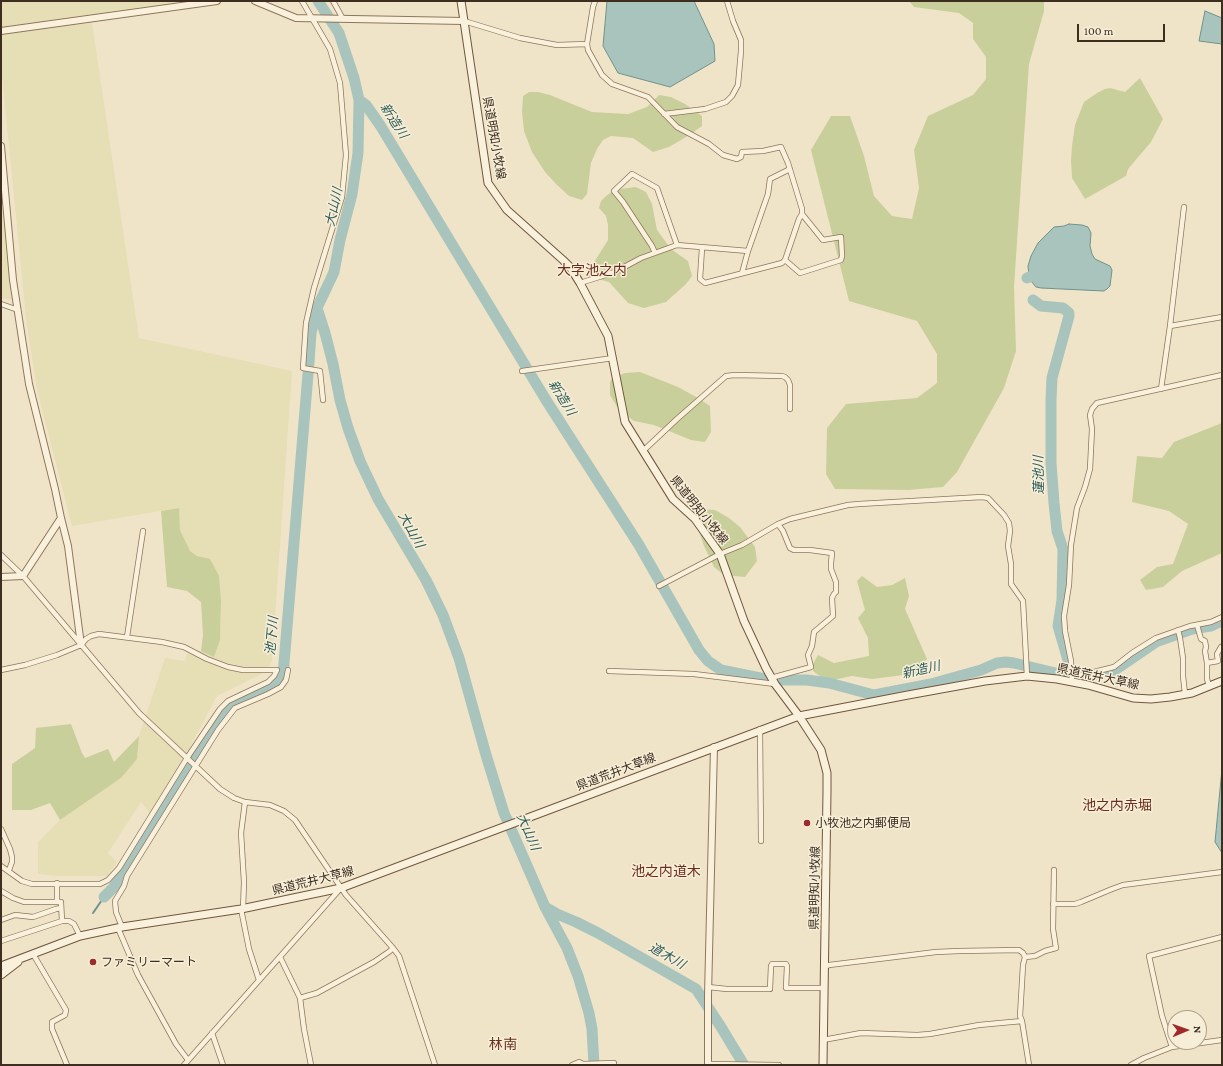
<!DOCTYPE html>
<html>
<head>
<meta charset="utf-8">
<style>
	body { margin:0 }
	#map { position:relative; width:1223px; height:1066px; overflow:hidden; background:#f0e4c8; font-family:"Crimson Pro",serif }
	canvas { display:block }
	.frame { position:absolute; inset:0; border:2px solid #3d2e20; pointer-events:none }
	.north { position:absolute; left:1167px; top:1010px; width:40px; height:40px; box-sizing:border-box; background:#f7eed8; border:1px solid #ada18e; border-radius:50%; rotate:88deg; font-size:11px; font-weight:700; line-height:16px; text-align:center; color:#3d2e20 }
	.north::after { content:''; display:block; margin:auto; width:14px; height:18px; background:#9e2a2b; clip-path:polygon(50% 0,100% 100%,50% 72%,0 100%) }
	.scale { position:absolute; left:1077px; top:24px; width:88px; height:18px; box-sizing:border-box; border:2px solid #3d2e20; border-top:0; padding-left:5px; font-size:12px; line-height:14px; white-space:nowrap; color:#3d2e20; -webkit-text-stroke:3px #f7eed8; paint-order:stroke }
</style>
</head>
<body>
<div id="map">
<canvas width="1223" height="1066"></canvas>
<div class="frame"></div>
<div class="north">N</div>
<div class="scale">100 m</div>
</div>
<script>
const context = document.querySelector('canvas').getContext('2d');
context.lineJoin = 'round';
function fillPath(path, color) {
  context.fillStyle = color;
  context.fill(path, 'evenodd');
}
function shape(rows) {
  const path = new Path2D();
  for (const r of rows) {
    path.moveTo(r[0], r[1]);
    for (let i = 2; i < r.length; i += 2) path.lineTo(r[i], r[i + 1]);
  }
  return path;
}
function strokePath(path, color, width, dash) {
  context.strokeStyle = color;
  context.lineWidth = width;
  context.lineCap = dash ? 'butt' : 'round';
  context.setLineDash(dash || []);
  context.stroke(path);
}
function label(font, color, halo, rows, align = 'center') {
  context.font = font + ' "Crimson Pro","Noto Sans JP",serif';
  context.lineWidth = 3;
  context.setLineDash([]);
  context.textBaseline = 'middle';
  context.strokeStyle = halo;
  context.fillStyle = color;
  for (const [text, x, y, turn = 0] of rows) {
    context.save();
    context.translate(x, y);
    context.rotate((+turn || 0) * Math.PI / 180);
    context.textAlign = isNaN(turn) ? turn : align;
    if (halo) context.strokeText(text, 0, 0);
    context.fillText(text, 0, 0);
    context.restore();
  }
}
fillPath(shape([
	[1,1,185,1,1,27],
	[92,23,139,338,292,371,272,661,266,672,217,696,183,760,150,813,141,802,108,853,117,862,107,876,58,876,38,874,38,842,60,820,121,778,137,759,139,736,165,658,185,661,189,647,214,656,220,640,221,601,210,560,197,556,190,551,180,530,178,508,72,526,37,390,26,318,1,65,1,33],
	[1,186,12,300,1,298]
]), '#e6deb5');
fillPath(shape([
	[909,1,1044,1,1044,11,1029,64,1014,287,1016,351,1004,388,957,472,943,487,908,490,835,489,826,474,827,428,846,404,917,398,937,383,937,354,917,321,849,301,811,150,831,116,850,116,864,156,874,196,892,216,912,219,919,188,914,150,928,116,973,95,986,79,986,57,973,39,973,23,959,13,914,7],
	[1140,78,1163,119,1151,142,1128,169,1126,176,1085,199,1072,178,1071,161,1072,146,1075,125,1084,102,1097,93,1105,89,1110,88,1125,92],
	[529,92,538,92,550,95,592,112,628,114,647,107,659,95,671,97,685,104,702,116,702,126,691,134,669,147,653,152,633,138,611,136,603,140,597,149,591,163,587,194,582,200,569,196,556,184,545,172,532,152,524,131,522,112,523,96],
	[636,187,646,192,652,204,657,230,671,249,688,261,692,276,686,284,666,302,644,308,628,303,609,282,598,279,586,279,586,275,608,240,608,225,606,216,599,208,601,201,606,196,617,188,619,189],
	[640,372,678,387,698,398,710,406,711,432,705,442,691,440,654,425,634,421,619,410,610,395,610,382,613,377,625,373],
	[1222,423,1222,553,1182,571,1163,587,1146,590,1140,580,1157,567,1173,564,1188,524,1169,511,1132,502,1137,456,1162,458,1174,442],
	[179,508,180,530,190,551,197,556,210,559,219,576,221,601,220,640,214,657,201,651,203,635,201,602,187,591,167,587,161,511],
	[703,509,715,510,729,518,740,527,755,547,757,561,745,577,724,575,714,567,704,546,696,522],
	[862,576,877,587,892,585,905,578,909,596,905,609,927,659,919,673,872,679,852,676,833,680,821,677,813,671,813,664,818,655,834,663,869,656,868,638,858,618,865,610,857,581],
	[71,724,82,753,85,758,108,749,114,762,139,736,137,759,121,778,60,820,50,803,31,810,12,810,12,764,35,748,36,728]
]), '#c9cf9b');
const water = shape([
	[607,1,694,1,714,44,715,61,670,87,618,73,603,46,607,1],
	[1205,11,1222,18,1222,44,1199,41,1205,11],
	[1069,224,1082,225,1088,227,1091,233,1090,246,1092,254,1095,259,1110,266,1112,270,1110,286,1107,289,1104,291,1041,288,1036,287,1031,281,1029,276,1028,266,1031,256,1038,243,1054,227,1064,226,1069,224],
	[1222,769,1222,853,1215,842,1222,769]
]);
fillPath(water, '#a9c4bc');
strokePath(water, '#6f938a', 1);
strokePath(shape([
	[93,913,104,897]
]), '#6f938a', 2);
strokePath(shape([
	[359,100,366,105,380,125,546,400,639,545,699,650,708,661,721,670,765,679],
	[1027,278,1043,271],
	[1033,300,1041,306,1063,308,1069,313,1069,316,1052,378,1051,400,1051,463,1054,503,1057,531,1063,549,1062,600,1058,626,1068,660,1068,667,1067,676],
	[317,308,325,333,333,364,340,400,348,428,360,461,378,499,426,580,443,615,459,658,486,755,504,813,545,907,567,948,578,976,589,1013,592,1029,594,1065],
	[1078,678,1085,677,1115,670,1156,642,1161,640,1192,629,1211,626,1222,621],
	[779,680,807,680,829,683,874,695,931,684,981,670,997,663,1006,662,1014,663,1068,676],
	[104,897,114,887,224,712,233,703,242,697,271,687,280,681,283,675,309,362,311,333,317,308,334,272,340,240,352,194,358,153,359,100,354,78,339,33,318,1],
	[545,907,557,914,576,922,598,933,696,989,721,1027,744,1065]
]), '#a9c4bc', 11);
const minor = shape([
	[302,1,330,49,340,83,346,155,342,197,314,288,306,323,303,368,320,371,323,400],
	[333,1,343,19],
	[595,1,593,7,587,44,588,50,602,75,612,84,648,97,677,127,709,144,723,155,737,159,741,157,742,152,763,151,781,147,788,163,802,209,802,214,799,219,785,260,782,263,705,283,700,279,702,248],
	[464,21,520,38,557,45,587,44],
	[664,114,705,109,726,102,732,96,738,85,741,51,741,40,733,21,727,1],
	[655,253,652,246,623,202,614,191,632,174,657,188,677,245],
	[785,260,800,273,841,260,842,256,841,237,823,240,802,214],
	[742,273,748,251,768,194,770,179,790,169],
	[580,283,615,272,641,258,677,245,748,251],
	[1,304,18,310],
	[1170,326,1222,317],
	[522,371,613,358],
	[1161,389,1170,326,1184,207],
	[643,451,677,419,726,376,735,375,782,376,785,377,788,380,790,385,790,409],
	[1,555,23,576,139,713,220,789,234,798,245,802,270,805,284,811,295,820,346,895,393,948,399,956,435,1065],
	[659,586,720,554,742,545,778,524,790,519,848,505,859,504,982,497,988,498,1004,515,1009,523,1010,531,1008,546,1011,564,1011,584,1023,601,1027,676],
	[1197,625,1201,639,1205,641,1206,647,1205,651,1207,663,1207,679,1209,686],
	[1178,630,1180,638,1183,658,1183,676,1185,694],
	[127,637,143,531],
	[1207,663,1218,661,1217,654,1221,647],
	[1,670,25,665,57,655,81,645,86,639,91,636,99,634,162,642,184,647,207,659,228,667,243,670,277,670,274,676,268,682,228,701,220,709,187,758,119,868,108,880,100,884,32,884,22,881,1,866],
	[609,671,694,674,775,684],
	[1072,674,1082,675,1114,667,1132,653,1156,638,1190,626,1211,622,1222,617],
	[771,678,811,667,808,655,812,646,814,632,833,616,832,598,834,594,836,592,836,582,831,569,831,563,832,553,810,550,794,550,790,548,783,531,778,524],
	[1072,682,1071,661,1065,631,1064,616,1069,585,1071,545,1077,508,1085,487,1090,469,1092,429,1090,415,1092,409,1097,403,1222,375],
	[760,729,761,841],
	[1,829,10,849,12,857,12,862,9,870],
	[1,891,13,898,24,902,61,902,62,921],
	[57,902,57,883],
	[1053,904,1075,904,1081,902,1112,889,1123,885,1222,872],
	[241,909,249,949,259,980],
	[243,909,244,882,241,833,245,802],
	[1,920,15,915,33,917,56,909,61,908],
	[122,927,116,912,115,901,124,886,127,876,218,730,235,708,268,694,281,687,286,680,288,670],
	[118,928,138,975,176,1044,188,1060],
	[1,941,62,921,69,921,74,924,80,936],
	[33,954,66,1010,65,1015,52,1022,52,1029,67,1065],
	[280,957,300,998,317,993,374,962,390,951,393,948],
	[1025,957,1035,956,1045,951,1056,948,1053,929,1054,870],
	[825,967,829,965,936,952,959,951,1019,950,1023,953,1025,957,1023,965,1020,1016,1022,1021,1029,1065],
	[708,987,727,989,770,989,771,966,772,964,786,964,787,966,786,988,824,988],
	[300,998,304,1029,311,1065],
	[212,1033,223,1065],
	[823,1040,861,1033,917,1035,930,1034,979,1025,1022,1021],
	[1172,1047,1162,1016,1149,956,1222,937],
	[708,1064,779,1065],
	[184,1065,340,889],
	[572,1065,579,1062,583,1064,614,1063],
	[1131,1065,1144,1058,1172,1047,1222,1040]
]);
const tertiary = shape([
	[255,1,296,18,464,21],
	[1,31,217,1],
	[1,146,13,280,29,384,55,489,61,518,68,546,81,645],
	[1,577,23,576,61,518],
	[708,1065,708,995,714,747]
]);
const secondary = shape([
	[461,1,488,183,507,210,563,260,570,267,580,283,608,336,625,422,673,499,695,519,720,554,744,621,766,668,775,684,799,716,821,750,827,773,827,791,823,1065],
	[1,966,80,936,122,927,241,909,341,888,799,716,908,695,985,681,1027,676,1057,679,1088,685,1133,698,1151,699,1170,697,1192,693,1222,681],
	[1,975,18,962]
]);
strokePath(minor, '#8d765c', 6);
strokePath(tertiary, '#8d765c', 8);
strokePath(secondary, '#6f573f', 9);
strokePath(minor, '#faf1dc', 4.5);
strokePath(tertiary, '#faf1dc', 6);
strokePath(secondary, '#faf1dc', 7);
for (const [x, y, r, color] of [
	[807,823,4,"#9e2a2b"],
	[93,962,4,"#9e2a2b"]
]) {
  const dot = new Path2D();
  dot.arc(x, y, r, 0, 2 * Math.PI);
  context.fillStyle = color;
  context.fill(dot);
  strokePath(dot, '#f7eed8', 1.5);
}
label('12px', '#3d2e20', '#f7eed8', [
	["県道明知小牧線",494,138,80],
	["県道明知小牧線",699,510,51],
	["県道荒井大草線",1098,677,12],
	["県道荒井大草線",616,772,-21],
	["県道荒井大草線",313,881,-14],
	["県道明知小牧線",815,888,-89]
]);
label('12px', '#3d2e20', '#f7eed8', [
	["小牧池之内郵便局",815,823],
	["ファミリーマート",101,962]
], 'left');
label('italic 13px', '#2f5d5a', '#f7eed8', [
	["新造川",394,121,57],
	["大山川",334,207,-78],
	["新造川",562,398,58],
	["蓮池川",1039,475,-91],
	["大山川",411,530,61],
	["池下川",272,636,-85],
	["新造川",921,670,-13],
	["大山川",528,832,66],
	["道木川",667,956,30]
]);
label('14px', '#6b2e1e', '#f7eed8', [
	["大字池之内",592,271],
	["池之内赤堀",1117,806],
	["池之内道木",666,872],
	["林南",503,1045]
]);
</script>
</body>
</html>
